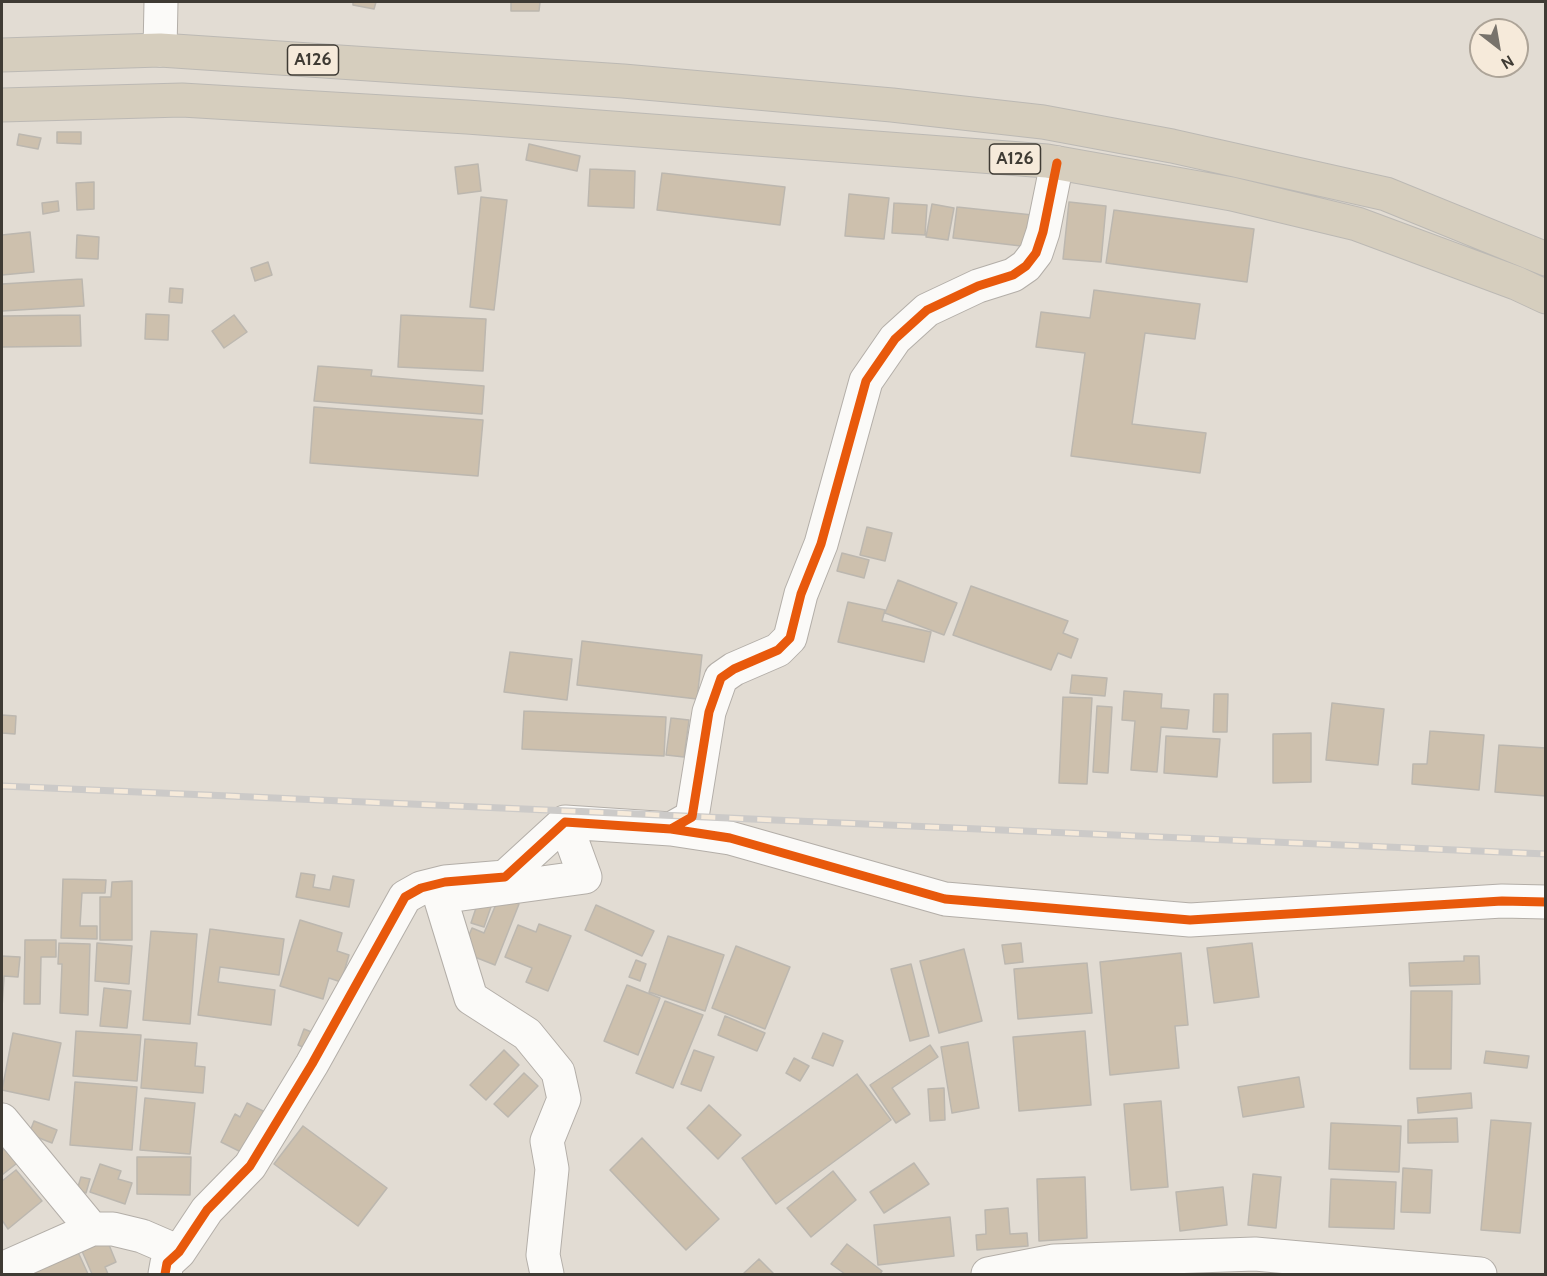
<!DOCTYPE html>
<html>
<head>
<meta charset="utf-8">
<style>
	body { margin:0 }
	#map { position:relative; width:1547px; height:1276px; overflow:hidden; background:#e2dcd3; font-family:Cabin,sans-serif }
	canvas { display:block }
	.frame { position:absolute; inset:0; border:3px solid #3f3b34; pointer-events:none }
	.north { position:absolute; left:1469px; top:18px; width:60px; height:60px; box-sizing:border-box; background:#f6eada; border:2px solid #ada498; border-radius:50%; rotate:149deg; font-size:16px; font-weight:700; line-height:24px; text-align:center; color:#3f3b34 }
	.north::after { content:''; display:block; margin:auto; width:21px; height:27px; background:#78736c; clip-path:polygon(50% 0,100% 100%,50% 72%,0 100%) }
</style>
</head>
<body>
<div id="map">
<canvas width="1547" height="1276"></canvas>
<div class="frame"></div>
<div class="north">N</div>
</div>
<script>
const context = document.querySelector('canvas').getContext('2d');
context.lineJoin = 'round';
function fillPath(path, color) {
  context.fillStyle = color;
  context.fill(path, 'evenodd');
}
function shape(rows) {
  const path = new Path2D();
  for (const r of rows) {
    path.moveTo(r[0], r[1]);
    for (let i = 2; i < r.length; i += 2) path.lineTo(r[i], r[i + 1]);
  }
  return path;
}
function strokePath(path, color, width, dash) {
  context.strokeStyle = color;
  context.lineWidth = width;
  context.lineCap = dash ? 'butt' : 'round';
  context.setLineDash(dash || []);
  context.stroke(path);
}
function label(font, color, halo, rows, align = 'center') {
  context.font = font + ' Cabin,sans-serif';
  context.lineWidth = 5;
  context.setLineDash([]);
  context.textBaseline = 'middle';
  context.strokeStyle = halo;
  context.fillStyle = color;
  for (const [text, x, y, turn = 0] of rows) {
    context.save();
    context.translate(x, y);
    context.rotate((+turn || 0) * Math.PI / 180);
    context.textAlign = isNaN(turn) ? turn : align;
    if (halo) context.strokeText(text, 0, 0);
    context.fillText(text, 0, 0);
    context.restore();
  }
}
const building = shape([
	[353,2,376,2,374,9,353,5,353,2],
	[511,2,540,2,539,11,511,11,511,2],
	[57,132,81,132,81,144,57,143,57,132],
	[19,134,41,138,38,149,17,145,19,134],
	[529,144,580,156,577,171,526,160,529,144],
	[478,164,481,191,458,194,455,167,478,164],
	[590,169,635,171,634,208,588,206,590,169],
	[662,173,785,187,780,225,657,210,662,173],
	[94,182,94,209,77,210,76,183,94,182],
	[849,194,889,198,884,239,845,236,849,194],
	[481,197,507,200,494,310,470,307,481,197],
	[58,201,59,211,43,214,42,203,58,201],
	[1069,202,1106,206,1101,262,1063,259,1069,202],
	[894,203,927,205,925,235,892,233,894,203],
	[932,204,954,208,948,240,926,237,932,204],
	[957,207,1042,216,1038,248,953,238,957,207],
	[1114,210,1254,229,1247,282,1106,263,1114,210],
	[30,232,34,272,2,275,2,235,30,232],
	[77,235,99,237,98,259,76,258,77,235],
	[268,262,272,275,255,281,251,268,268,262],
	[82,279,84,306,2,311,2,284,82,279],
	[170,288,183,289,182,303,169,302,170,288],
	[1094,290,1200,304,1195,339,1145,333,1132,424,1206,433,1200,473,1071,456,1085,353,1036,347,1041,312,1090,318,1094,290],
	[146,314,169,315,168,340,145,339,146,314],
	[80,315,81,346,2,347,2,316,80,315],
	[234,315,247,332,224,348,212,331,234,315],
	[401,315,486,319,483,371,398,367,401,315],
	[318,366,372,370,371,376,484,386,482,414,314,401,318,366],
	[314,407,483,420,478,476,310,463,314,407],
	[867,527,892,533,885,561,860,555,867,527],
	[842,553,869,560,864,578,837,571,842,553],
	[898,580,957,603,944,635,885,613,898,580],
	[971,586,1068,621,1063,633,1078,639,1071,658,1058,653,1051,670,953,635,971,586],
	[848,602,885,610,882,621,931,632,924,662,838,642,848,602],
	[582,641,702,655,697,699,577,685,582,641],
	[510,652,572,659,567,700,504,692,510,652],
	[1072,675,1107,678,1105,696,1070,693,1072,675],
	[1124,691,1162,694,1161,708,1189,710,1187,729,1161,727,1157,772,1131,770,1135,721,1122,720,1124,691],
	[1214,694,1228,694,1227,732,1213,732,1214,694],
	[1063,697,1092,698,1087,784,1059,783,1063,697],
	[1332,703,1384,709,1378,765,1326,760,1332,703],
	[1097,706,1112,707,1108,773,1093,772,1097,706],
	[524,711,666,717,664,756,522,749,524,711],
	[2,715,16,716,15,734,2,733,2,715],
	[671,718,689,720,684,757,666,755,671,718],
	[1430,731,1484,735,1479,790,1412,784,1413,764,1427,764,1430,731],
	[1311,733,1311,782,1273,783,1273,734,1311,733],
	[1166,736,1220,739,1217,777,1164,773,1166,736],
	[1499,745,1546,748,1546,796,1495,792,1499,745],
	[301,873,315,875,313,887,330,890,333,876,354,880,349,907,296,897,301,873],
	[63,879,106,880,105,893,82,893,80,926,97,926,97,939,61,938,63,879],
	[132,881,132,940,100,940,100,897,111,897,112,882,132,881],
	[480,896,493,901,484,927,471,923,480,896],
	[499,897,519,904,495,965,462,952,472,928,484,933,499,897],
	[596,905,654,931,642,956,585,930,596,905],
	[300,920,342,933,337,951,349,955,341,982,329,978,323,999,280,986,300,920],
	[539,924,571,936,548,991,526,982,532,968,505,957,518,925,536,932,539,924],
	[210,929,284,939,279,975,220,967,218,982,275,990,271,1025,198,1015,210,929],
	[151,931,197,934,190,1024,143,1020,151,931],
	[668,936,724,955,705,1011,649,992,668,936],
	[25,940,56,940,56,957,41,957,40,1004,24,1004,25,940],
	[59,943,90,944,88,1015,60,1013,62,964,58,964,59,943],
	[97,943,132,946,129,984,95,981,97,943],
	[1021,943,1023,962,1005,964,1002,945,1021,943],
	[1252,943,1259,997,1214,1003,1207,948,1252,943],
	[736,946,790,967,765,1029,712,1008,736,946],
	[964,949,982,1021,939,1033,920,961,964,949],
	[1181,953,1188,1025,1175,1026,1179,1068,1110,1075,1100,962,1181,953],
	[2,956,20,957,18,977,4,976,2,1008,2,956],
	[1464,956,1479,956,1480,984,1410,986,1409,963,1464,961,1464,956],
	[636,960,646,964,640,981,629,977,636,960],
	[1087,963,1092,1013,1018,1019,1014,969,1087,963],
	[911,964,929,1036,910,1041,891,969,911,964],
	[627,985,660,998,638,1055,604,1041,627,985],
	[104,988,131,991,127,1028,100,1026,104,988],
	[1411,991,1452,991,1451,1069,1410,1069,1411,991],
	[665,1001,703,1015,673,1088,636,1073,665,1001],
	[725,1016,765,1033,757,1051,718,1035,725,1016],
	[304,1029,314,1033,307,1049,298,1045,304,1029],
	[76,1031,141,1035,137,1081,73,1076,76,1031],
	[1085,1031,1091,1105,1019,1111,1013,1037,1085,1031],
	[13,1033,61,1043,49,1100,2,1090,13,1033],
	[823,1033,843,1041,833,1066,812,1058,823,1033],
	[145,1039,197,1043,195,1066,205,1067,203,1093,141,1088,145,1039],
	[968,1042,979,1108,952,1113,941,1047,968,1042],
	[930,1045,938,1057,892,1088,910,1114,896,1123,870,1085,930,1045],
	[504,1050,519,1065,486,1100,470,1085,504,1050],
	[694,1050,714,1057,701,1091,681,1084,694,1050],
	[1486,1051,1529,1056,1527,1068,1484,1063,1486,1051],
	[794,1058,809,1066,800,1081,786,1073,794,1058],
	[524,1073,538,1086,508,1117,494,1104,524,1073],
	[857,1074,891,1120,776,1204,742,1158,857,1074],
	[1299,1077,1304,1107,1243,1117,1238,1087,1299,1077],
	[75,1082,137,1087,132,1150,70,1145,75,1082],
	[944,1088,945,1120,930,1121,928,1089,944,1088],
	[1471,1093,1472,1108,1418,1113,1417,1098,1471,1093],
	[145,1098,195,1103,190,1154,140,1150,145,1098],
	[1161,1101,1168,1187,1131,1190,1124,1104,1161,1101],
	[247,1103,269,1114,249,1156,221,1142,235,1114,240,1117,247,1103],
	[709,1105,741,1135,718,1159,687,1128,709,1105],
	[1457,1118,1458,1142,1408,1143,1408,1120,1457,1118],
	[1491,1120,1531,1123,1520,1233,1481,1230,1491,1120],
	[34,1121,57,1130,52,1143,29,1134,34,1121],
	[1331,1123,1401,1126,1399,1172,1329,1169,1331,1123],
	[303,1126,387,1188,358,1226,274,1164,303,1126],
	[642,1138,719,1219,686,1250,610,1170,642,1138],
	[9,1145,21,1160,2,1175,2,1151,9,1145],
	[137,1157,191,1157,190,1195,137,1194,137,1157],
	[914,1163,929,1184,884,1213,870,1192,914,1163],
	[100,1164,121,1171,118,1179,132,1183,125,1204,90,1192,100,1164],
	[1403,1168,1432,1170,1430,1213,1401,1212,1403,1168],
	[16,1170,42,1201,8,1229,2,1220,2,1181,16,1170],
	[833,1171,856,1200,811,1237,787,1208,833,1171],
	[1253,1174,1281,1177,1276,1228,1248,1225,1253,1174],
	[81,1177,90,1179,86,1193,77,1190,81,1177],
	[1085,1177,1087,1238,1039,1241,1037,1179,1085,1177],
	[1331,1179,1396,1182,1394,1229,1329,1227,1331,1179],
	[1223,1187,1227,1225,1180,1231,1176,1192,1223,1187],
	[1008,1208,1010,1234,1027,1233,1028,1246,977,1250,976,1235,986,1234,985,1210,1008,1208],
	[950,1217,954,1256,878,1265,874,1225,950,1217],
	[107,1240,116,1262,105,1267,108,1274,92,1274,82,1251,107,1240],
	[847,1244,882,1271,880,1274,845,1274,831,1264,847,1244],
	[78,1252,88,1274,31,1274,30,1273,78,1252],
	[759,1259,774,1274,743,1274,759,1259]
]);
fillPath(building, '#cdc0ad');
strokePath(building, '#bcb7af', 1.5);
const street = shape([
	[160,50,161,2],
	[671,829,692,817,709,712,721,678,734,669,778,650,790,638,801,594,821,544,866,381,895,339,927,310,978,286,1013,275,1026,266,1036,253,1043,232,1057,163],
	[2,1120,92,1229],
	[2,1269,92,1229,113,1229,142,1236,179,1252],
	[165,1274,167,1263,179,1252,207,1210,250,1166,312,1064,405,897,421,888,445,882,505,877,565,822,671,829,730,838,945,899,1190,920,1502,901,1546,902],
	[547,1274,543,1255,552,1169,547,1141,564,1099,558,1072,527,1034,471,998,440,897,585,877,565,822],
	[988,1274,1054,1261,1255,1254,1480,1274]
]);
const highway = shape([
	[2,55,160,50,623,81,892,105,1043,122,1172,146,1386,194,1546,259],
	[2,105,182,100,467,117,1047,161,1232,194,1357,224,1516,283,1546,297]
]);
strokePath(street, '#b3aea8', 35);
strokePath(highway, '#bcb9b4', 35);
strokePath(street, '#fbfaf8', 33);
strokePath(highway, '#d6cebe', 33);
const rail = shape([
	[2,786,1546,854]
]);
strokePath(rail, '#cccac8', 7);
strokePath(rail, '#f6eada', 4.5, [14]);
strokePath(shape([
	[671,829,692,817,709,712,721,678,734,669,778,650,790,638,801,594,821,544,866,381,895,339,927,310,978,286,1013,275,1026,266,1036,253,1043,232,1057,163],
	[165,1274,167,1263,179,1252,207,1210,250,1166,312,1064,405,897,421,888,445,882,505,877,565,822,671,829,730,838,945,899,1190,920,1502,901,1546,902]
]), '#e8590c', 9);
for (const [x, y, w] of [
	[313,60,51],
	[1015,159,51]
]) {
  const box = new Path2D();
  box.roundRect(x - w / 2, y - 15, w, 30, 4.5);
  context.fillStyle = '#f6eada';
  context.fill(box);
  strokePath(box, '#3f3b34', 1.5);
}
label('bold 18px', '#3f3b34', null, [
	["A126",313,60],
	["A126",1015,159]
]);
</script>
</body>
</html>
